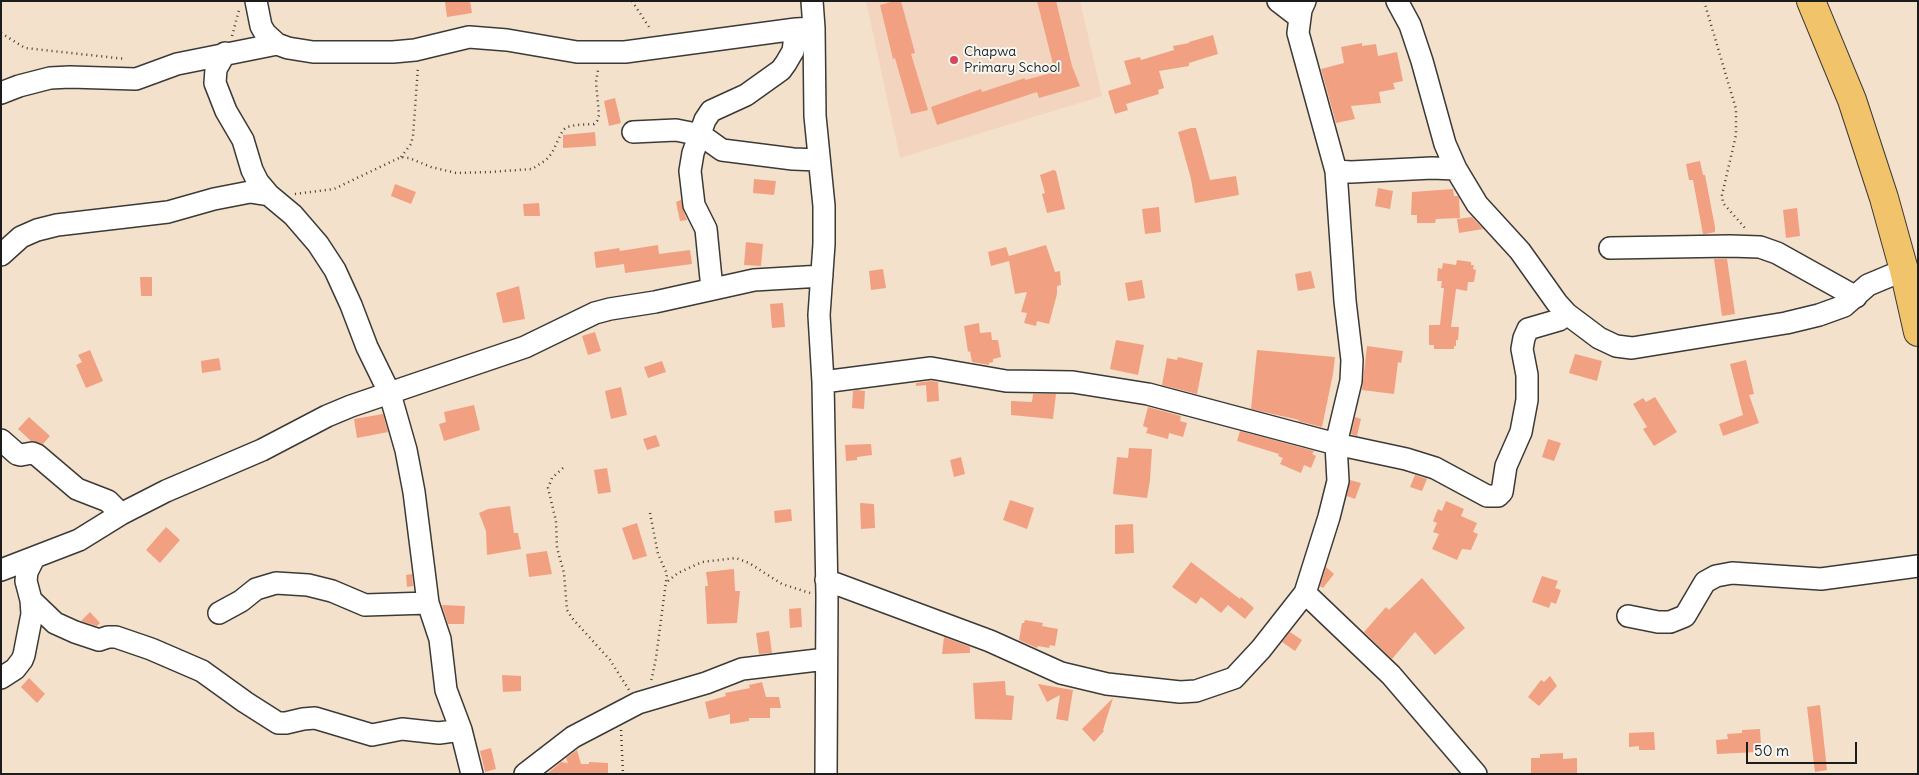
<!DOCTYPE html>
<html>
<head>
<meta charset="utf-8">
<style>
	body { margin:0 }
	#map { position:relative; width:1919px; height:775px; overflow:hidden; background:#f4e1cb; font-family:Delius,sans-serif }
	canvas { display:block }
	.frame { position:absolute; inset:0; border:2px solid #1c1c1c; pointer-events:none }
	.scale { position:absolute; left:1746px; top:742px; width:111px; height:22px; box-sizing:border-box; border:2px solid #1c1c1c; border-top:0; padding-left:6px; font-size:15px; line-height:18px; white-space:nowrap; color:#1c1c1c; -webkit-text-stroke:4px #f6f6f2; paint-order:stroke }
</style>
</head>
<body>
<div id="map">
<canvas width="1919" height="775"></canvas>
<div class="frame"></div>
<div class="scale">50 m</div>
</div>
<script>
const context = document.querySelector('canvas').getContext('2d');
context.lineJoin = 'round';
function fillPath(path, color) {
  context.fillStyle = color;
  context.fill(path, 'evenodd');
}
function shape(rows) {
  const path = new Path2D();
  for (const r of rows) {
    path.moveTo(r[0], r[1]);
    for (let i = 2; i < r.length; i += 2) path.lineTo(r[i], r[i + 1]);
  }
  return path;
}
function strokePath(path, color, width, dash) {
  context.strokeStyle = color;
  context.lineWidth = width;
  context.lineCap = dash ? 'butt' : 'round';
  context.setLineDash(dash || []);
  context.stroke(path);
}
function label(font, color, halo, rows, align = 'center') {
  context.font = font + ' Delius,sans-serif';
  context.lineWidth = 4;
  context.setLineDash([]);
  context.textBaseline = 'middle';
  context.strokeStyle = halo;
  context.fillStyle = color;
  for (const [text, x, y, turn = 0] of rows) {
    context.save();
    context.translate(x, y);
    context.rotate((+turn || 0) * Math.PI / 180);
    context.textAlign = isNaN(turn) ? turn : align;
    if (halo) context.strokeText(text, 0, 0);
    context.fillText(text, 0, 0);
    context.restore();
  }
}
fillPath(shape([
	[866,1,1080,1,1102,96,900,158]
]), '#f3d4be');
fillPath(shape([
	[452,1,470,1,472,13,447,17,445,2],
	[894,1,901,1,915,53,911,54,928,110,911,114,895,58,893,59,880,5],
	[1037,1,1056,1,1072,66,1080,86,1039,98,1037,92,937,125,931,107,981,89,982,92,1025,78,1025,80,1055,72],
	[1213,35,1218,54,1189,63,1189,66,1159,71,1164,88,1158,90,1159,94,1126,104,1128,110,1115,114,1108,91,1131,84,1124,61,1140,57,1141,60,1174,50,1173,46,1189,43,1189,42],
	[1362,43,1362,46,1376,44,1378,56,1397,52,1403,81,1393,83,1395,89,1379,92,1381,103,1351,106,1355,119,1336,123,1321,69,1344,63,1341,47],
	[615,98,621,123,609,126,604,101],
	[1191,128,1196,128,1210,180,1236,176,1239,195,1195,203,1191,179,1178,132],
	[595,132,596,146,563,148,563,135],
	[1700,161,1703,175,1705,175,1715,227,1715,232,1705,234,1703,234,1693,180,1689,180,1686,164],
	[1053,170,1056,171,1065,209,1047,213,1042,194,1045,193,1040,175],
	[754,179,776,181,774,195,753,193],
	[395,184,416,192,411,204,391,196],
	[1378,188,1393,191,1390,209,1375,206],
	[1453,189,1454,196,1458,196,1459,198,1460,218,1436,219,1435,223,1417,223,1417,215,1411,215,1412,192],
	[681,200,683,210,687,220,680,221,676,202],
	[539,203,540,216,524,216,523,204],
	[1159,207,1161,232,1145,234,1142,209],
	[1797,208,1800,236,1786,238,1783,210],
	[1472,217,1483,229,1459,233,1457,219],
	[746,242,763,244,761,266,744,265],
	[658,245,659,254,690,250,692,264,625,273,624,264,596,268,594,252,619,248,620,251],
	[1046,245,1055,272,1060,271,1061,285,1057,286,1057,294,1049,324,1037,321,1036,326,1024,323,1027,313,1021,312,1027,292,1015,294,1009,261,991,266,988,252,1006,247,1009,256],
	[1714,259,1727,259,1735,314,1722,316],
	[1457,260,1471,262,1471,265,1474,265,1473,269,1476,270,1474,282,1468,282,1467,291,1456,289,1451,327,1459,327,1458,340,1456,340,1456,346,1454,346,1454,349,1434,349,1434,345,1429,345,1429,325,1440,325,1444,288,1441,288,1442,281,1437,281,1438,268,1442,269,1443,263,1456,265],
	[883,269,886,288,871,290,869,271],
	[1311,271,1315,288,1298,291,1295,274],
	[140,277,152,277,152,296,141,296],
	[1142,280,1145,298,1128,301,1125,283],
	[519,286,525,319,503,323,496,293],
	[783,303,785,327,772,328,770,304],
	[979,323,980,333,991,332,992,340,998,340,1001,357,993,359,993,362,989,363,989,365,972,362,970,351,968,352,964,326],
	[595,332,601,351,588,355,582,336],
	[1116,340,1144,345,1138,375,1110,369],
	[1367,346,1403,351,1401,363,1398,362,1394,394,1362,390],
	[90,350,103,381,86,388,76,365,82,362,78,355],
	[1257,350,1335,357,1333,374,1322,427,1298,421,1299,420,1251,409],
	[1575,354,1602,361,1597,381,1569,373],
	[1178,357,1203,363,1197,394,1162,385,1167,358,1177,360],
	[219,358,221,370,202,373,201,361],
	[1746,360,1754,394,1749,395,1759,423,1723,436,1719,424,1743,415,1730,364],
	[662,361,666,372,648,378,644,367],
	[931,381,938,382,939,401,927,402,926,385,916,386,916,383],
	[621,387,627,415,611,419,605,391],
	[857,390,865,391,864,409,852,408,853,391],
	[1033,394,1056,394,1053,419,1011,415,1011,401,1032,402],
	[1655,397,1677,432,1654,446,1643,429,1647,427,1633,404,1643,398,1646,402],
	[474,405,480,430,444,441,439,424,446,422,444,412],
	[1148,407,1181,416,1180,421,1187,423,1183,437,1169,433,1168,439,1146,433,1148,428,1143,426],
	[383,414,388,432,357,438,354,419],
	[29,417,50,436,43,444,31,441,18,429],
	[1355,417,1361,419,1357,436,1351,434],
	[1240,431,1314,451,1312,454,1316,456,1311,468,1304,465,1301,473,1280,464,1283,458,1278,456,1279,454,1237,441],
	[656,435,660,446,647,450,643,439],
	[1548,439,1561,443,1554,461,1542,457],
	[871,444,872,455,857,457,857,460,846,461,845,445],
	[1129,448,1152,449,1150,480,1147,498,1113,494,1117,457,1128,458],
	[961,457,965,474,954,477,950,460],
	[607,468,611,492,598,494,594,470],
	[1415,475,1427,479,1422,491,1410,487],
	[1350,480,1361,483,1355,499,1347,496],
	[1010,500,1034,508,1027,529,1003,520],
	[1446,501,1464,509,1461,516,1477,523,1473,532,1478,534,1471,550,1462,549,1457,560,1432,549,1439,534,1433,532,1437,523,1433,521,1438,509,1442,511],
	[860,503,874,504,875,528,861,529],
	[510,506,514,533,518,533,521,549,487,555,486,531,479,513,488,509],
	[791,509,792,521,775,523,774,511],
	[637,523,647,556,633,560,622,528],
	[1133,524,1134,553,1115,554,1115,525],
	[166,527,180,540,160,563,146,550],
	[547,551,552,574,529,577,526,554],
	[1191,562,1240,599,1241,597,1254,608,1245,619,1228,605,1221,613,1201,597,1196,604,1172,587],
	[1326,567,1334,574,1323,588,1320,586],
	[734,569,735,591,740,591,737,623,707,624,705,586,708,586,706,572],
	[412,574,413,586,407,587,406,575],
	[1542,576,1558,581,1555,588,1561,590,1556,604,1551,602,1549,608,1532,602],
	[1422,578,1465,628,1435,655,1415,632,1392,659,1364,632,1386,607,1389,610],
	[442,605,465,606,464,624,448,624],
	[801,608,802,627,790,628,789,609],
	[90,612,100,623,97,626,81,621],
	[1025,620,1043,623,1042,626,1058,629,1055,646,1050,645,1049,648,1038,646,1037,648,1019,640,1022,623,1024,623],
	[769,631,772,653,759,654,756,633],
	[1290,632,1302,640,1295,651,1282,642],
	[944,637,970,647,970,653,942,654],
	[502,675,521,676,521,691,503,692],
	[1550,676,1557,686,1539,706,1528,697,1541,680,1544,682],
	[29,678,45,694,37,703,21,687],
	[1005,681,1006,695,1014,696,1012,720,975,719,973,683],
	[762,682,766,697,779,697,781,708,770,708,770,718,749,718,749,721,730,724,730,714,709,719,705,702,726,696,725,693,750,688,749,685],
	[1038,684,1073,690,1068,721,1056,719,1060,695,1047,702],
	[1113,698,1103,730,1104,731,1094,742,1082,729],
	[1820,705,1827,770,1815,772,1807,707],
	[1760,729,1761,745,1756,745,1757,752,1717,754,1716,740,1728,739,1727,734,1742,733,1742,730],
	[1654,732,1655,750,1639,750,1639,746,1629,747,1629,733],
	[491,748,496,769,485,772,480,751],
	[577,750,581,764,589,764,589,762,608,763,608,774,547,774,561,762,568,763,566,758],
	[1563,753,1563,759,1577,758,1577,774,1531,774,1531,758,1540,758,1540,754]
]), '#f2a082');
const minor = shape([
	[256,1,261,26,265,33,277,44,288,48,313,52,393,52,415,50,469,37,507,40,577,52,625,52,796,29,814,28],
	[812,1,814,28,815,116,824,206,824,244,819,315,823,382,827,596,826,774],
	[1278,1,1300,18],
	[1397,1,1410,25,1422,61,1445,144,1456,169,1477,204,1520,251,1557,303,1567,314,1599,338,1616,346,1632,348,1786,323,1819,315,1844,306,1868,285,1904,270],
	[225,53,216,69,215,83,226,111,243,140,252,170,258,182,269,195,293,215,318,244,335,270,351,305,367,347,390,394,406,450,414,492,426,587,428,603,440,639,446,690,461,730,472,774],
	[1,93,19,86,50,78,70,77,136,79,177,64,277,44],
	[633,132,676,130,701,135,722,150,793,159,819,160],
	[1336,171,1351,172,1432,168,1456,169],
	[1610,248,1730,246,1760,247,1777,253,1856,297],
	[1,255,21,237,37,230,57,225,168,212,214,199,250,192,269,195],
	[712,289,706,229,694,205,690,171,693,153,705,120,711,111,746,95,781,70,786,63,793,51,796,29],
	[823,382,931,368,1006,381,1073,382,1148,394,1336,444,1406,459,1435,468,1487,496,1498,496,1502,492,1506,466,1521,432,1527,400,1527,375,1522,349,1524,338,1528,329,1559,320,1567,314],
	[1,440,17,454,21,455,32,453,37,455,77,489,108,501,121,514],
	[1,570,79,540,121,514,166,491,262,450,327,416,351,406,525,347,595,313,610,309,655,302,754,280,822,276],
	[826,580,990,641,1061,673,1107,684,1180,692,1196,691,1234,678,1261,649,1305,593,1329,517,1338,481,1336,444,1351,381,1352,360,1345,301,1336,171,1298,33,1301,10,1305,1],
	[1305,593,1391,675,1476,774],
	[31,600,55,623,75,632,99,640,108,637,116,637,151,649,202,671,245,702,278,723,286,723,303,719,315,718,372,735,402,729,439,733,461,730],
	[219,613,241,601,256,589,276,583,308,585,332,591,365,605,428,603],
	[1628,616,1658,622,1670,622,1685,616,1705,582,1716,576,1732,573,1821,579,1918,566],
	[1,678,15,669,22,660,24,655,32,614,31,600,26,581,27,572,34,558],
	[525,774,573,737,638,703,706,683,742,669,826,659]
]);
const highway = shape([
	[1811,1,1852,100,1884,198,1904,270,1918,332]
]);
strokePath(minor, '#3c3a36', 24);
strokePath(highway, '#3c3a36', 30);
strokePath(shape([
	[632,1,651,30],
	[1704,1,1736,109,1736,135,1722,195,1723,203,1745,228],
	[1,33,25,48,126,59],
	[232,36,239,10],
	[401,157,411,144,413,136,418,67],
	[295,194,334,189,401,157,409,158,431,167,456,173,490,172,532,169,546,160,552,153,563,130,567,127,576,125,594,124,597,121,599,115,596,82,598,70],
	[563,468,552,478,548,488,556,521,557,548,564,573,567,610,572,618,610,660,629,690],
	[650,513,658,554,667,574,656,658,651,682],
	[668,581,678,573,702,562,736,558,749,563,782,584,810,593],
	[621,730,623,774]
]), '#3c3a36', 2.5, [1, 4]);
strokePath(minor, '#fff', 21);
strokePath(highway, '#f1c36a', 28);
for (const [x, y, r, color] of [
	[954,60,5,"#d1495b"]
]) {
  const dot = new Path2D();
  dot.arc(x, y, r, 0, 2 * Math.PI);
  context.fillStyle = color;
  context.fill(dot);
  strokePath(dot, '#f6f6f2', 2);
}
label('14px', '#1c1c1c', '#f6f6f2', [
	["Chapwa",964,52],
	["Primary School",964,68]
], 'left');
</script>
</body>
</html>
